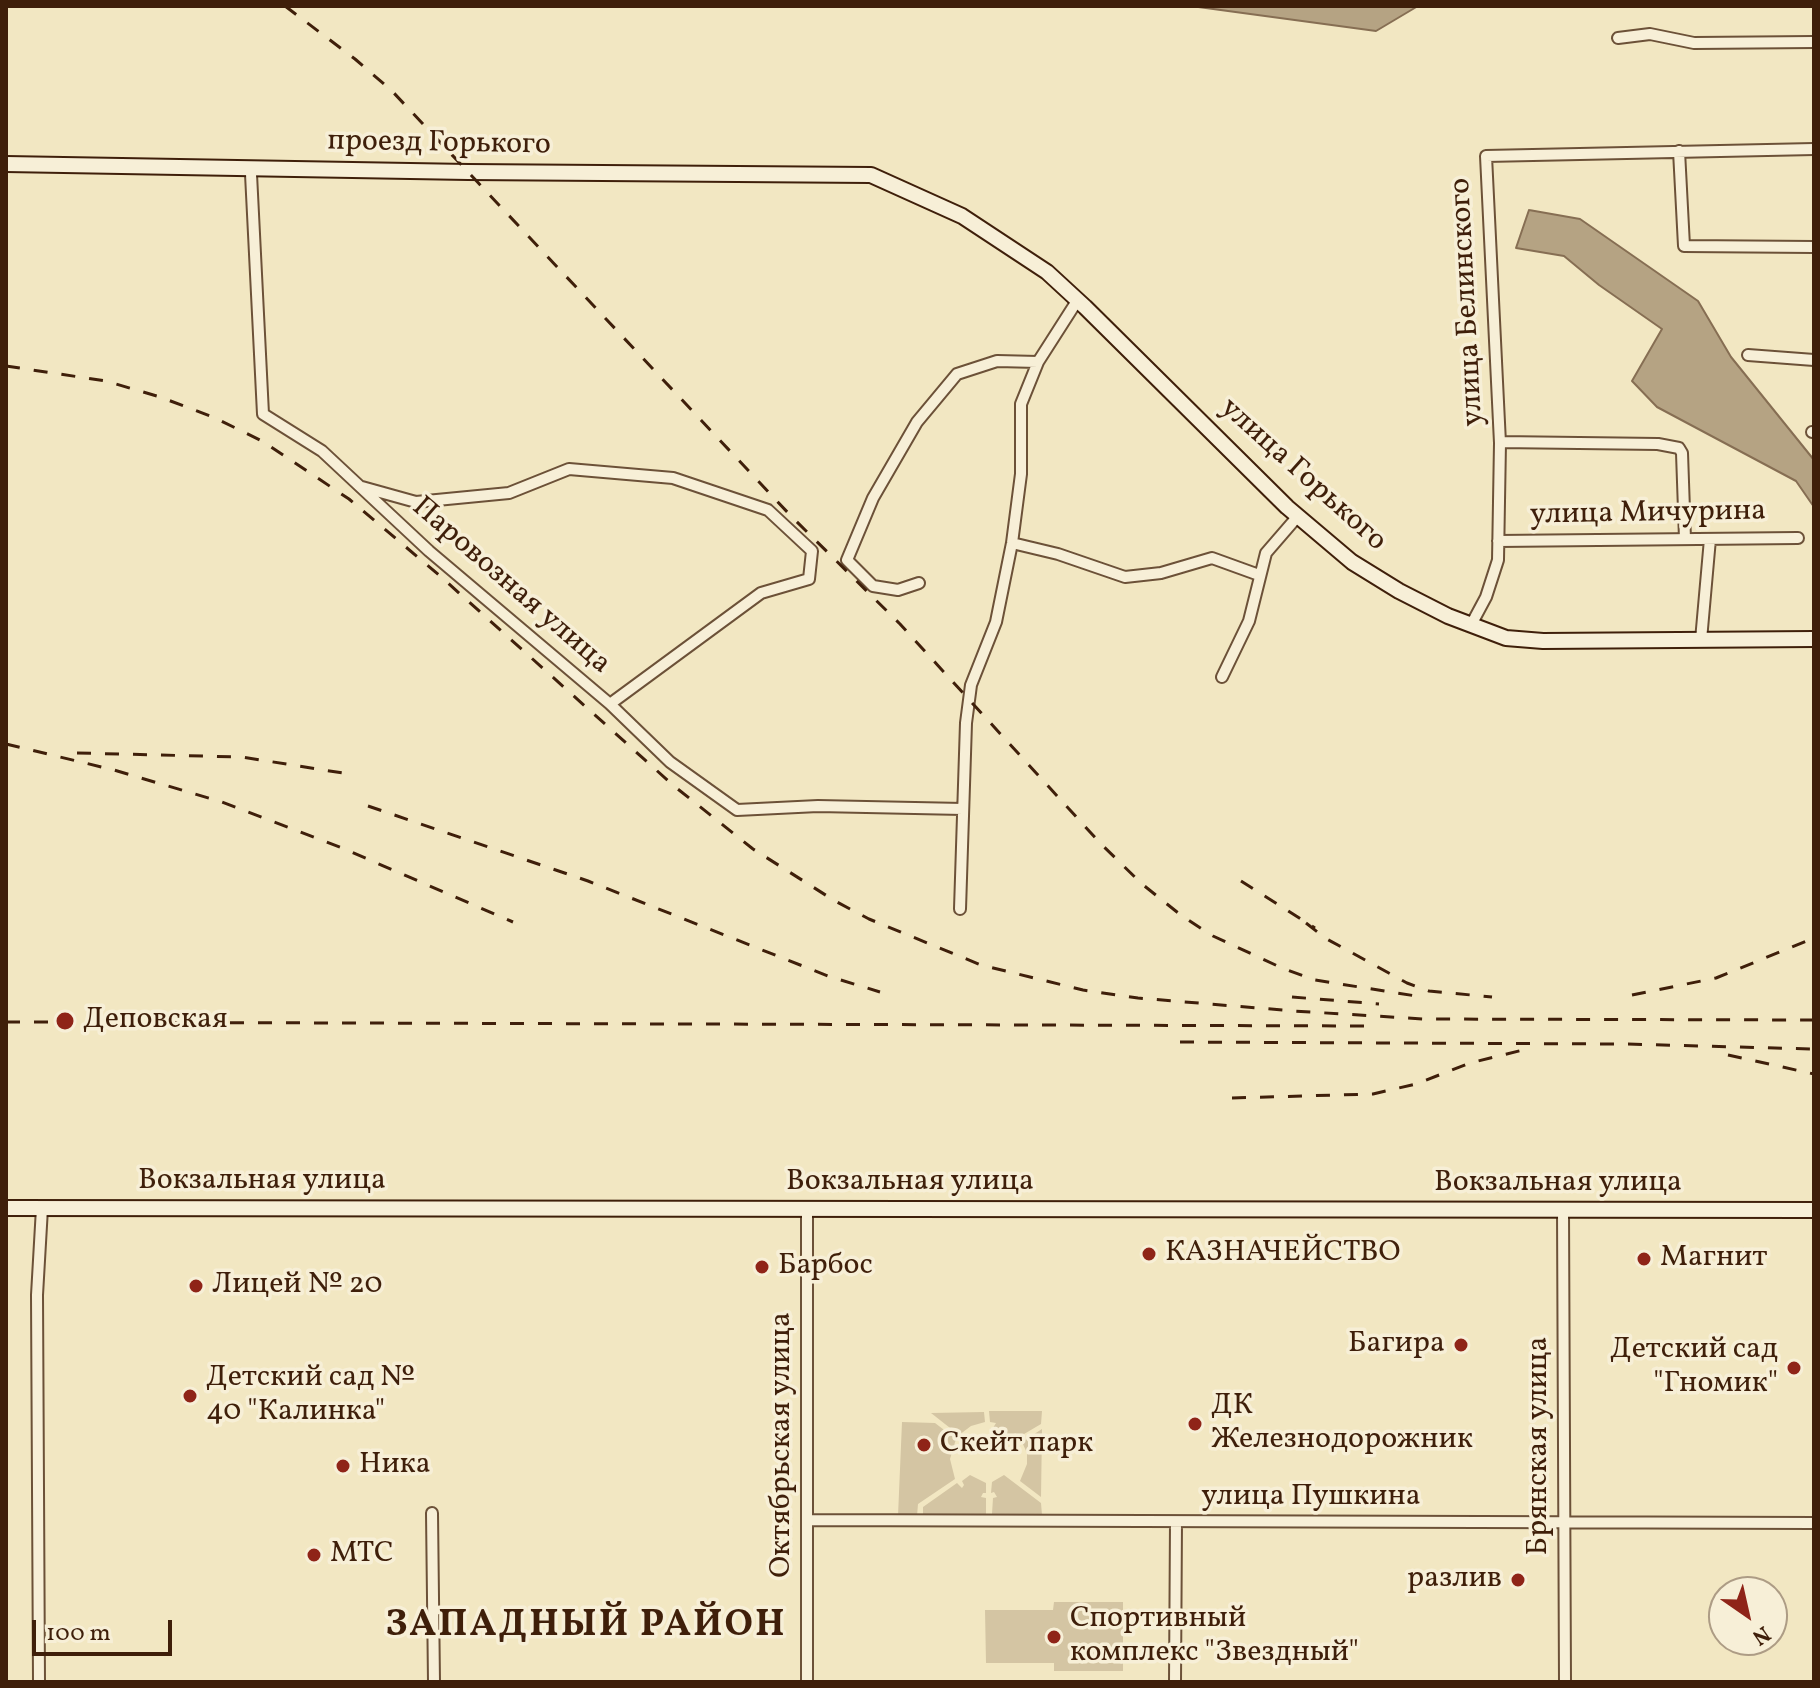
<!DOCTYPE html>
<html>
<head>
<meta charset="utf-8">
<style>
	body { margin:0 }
	#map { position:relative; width:1820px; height:1688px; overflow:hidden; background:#f2e7c2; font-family:Vollkorn,serif }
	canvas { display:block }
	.frame { position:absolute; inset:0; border:8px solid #3f1f0a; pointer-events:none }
	.north { position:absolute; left:1708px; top:1576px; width:80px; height:80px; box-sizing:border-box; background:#f7efd7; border:2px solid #ad9c85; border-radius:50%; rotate:146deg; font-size:22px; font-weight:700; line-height:32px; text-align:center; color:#3f1f0a }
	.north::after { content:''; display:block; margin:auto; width:28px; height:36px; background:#8f2418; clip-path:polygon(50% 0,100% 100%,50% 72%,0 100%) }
	.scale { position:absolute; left:32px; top:1620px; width:140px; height:36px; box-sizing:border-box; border:4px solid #3f1f0a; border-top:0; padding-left:10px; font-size:24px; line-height:28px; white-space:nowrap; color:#3f1f0a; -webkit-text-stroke:6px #f7efd7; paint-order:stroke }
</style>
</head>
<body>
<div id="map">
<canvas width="1820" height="1688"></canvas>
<div class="frame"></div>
<div class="north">N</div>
<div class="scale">100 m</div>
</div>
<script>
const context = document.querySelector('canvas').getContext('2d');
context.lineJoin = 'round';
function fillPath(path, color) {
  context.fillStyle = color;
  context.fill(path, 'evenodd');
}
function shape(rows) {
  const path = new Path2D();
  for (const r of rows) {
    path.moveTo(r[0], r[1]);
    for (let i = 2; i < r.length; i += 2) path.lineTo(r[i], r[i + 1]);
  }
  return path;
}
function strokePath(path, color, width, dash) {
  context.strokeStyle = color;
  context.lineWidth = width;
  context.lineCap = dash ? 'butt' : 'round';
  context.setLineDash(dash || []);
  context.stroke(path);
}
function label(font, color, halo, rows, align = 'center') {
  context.font = font + ' Vollkorn,serif';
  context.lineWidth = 7;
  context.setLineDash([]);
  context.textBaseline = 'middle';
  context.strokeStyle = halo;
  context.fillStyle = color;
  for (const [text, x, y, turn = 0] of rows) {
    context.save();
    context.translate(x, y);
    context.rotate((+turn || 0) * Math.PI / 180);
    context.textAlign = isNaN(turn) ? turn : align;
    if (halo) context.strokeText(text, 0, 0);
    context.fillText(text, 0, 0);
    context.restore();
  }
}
fillPath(shape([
	[989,1411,1042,1411,1041,1424,1019,1437,1015,1433,1013,1437,1015,1440,1006,1446,997,1439,990,1438,990,1428,993,1428,996,1423,990,1422],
	[984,1412,985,1422,971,1426,959,1435,931,1413],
	[902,1422,935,1423,956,1439,950,1459,955,1479,918,1504,917,1516,898,1516],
	[1042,1429,1041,1497,1020,1481,1027,1464,1027,1453,1022,1442],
	[970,1475,986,1483,986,1493,983,1493,981,1497,986,1498,986,1515,923,1516,923,1507,957,1483,962,1488,964,1485,962,1481],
	[1004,1475,1041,1503,1042,1515,992,1514,993,1498,997,1497,994,1492,991,1493,992,1482],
	[1054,1602,1123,1602,1123,1671,1054,1671,1054,1663,986,1663,985,1610,1053,1610]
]), '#d4c5a3');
const water = shape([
	[1191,6,1418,6,1376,31,1191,6],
	[1529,210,1580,219,1698,301,1731,357,1814,460,1814,507,1796,481,1657,407,1632,381,1662,329,1599,285,1564,256,1516,248,1529,210]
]);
fillPath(water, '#b5a383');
strokePath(water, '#866e53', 2);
const street = shape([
	[1618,38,1650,34,1694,43,1814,42],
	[1679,151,1684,246,1814,247],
	[254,168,251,174,263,414,322,451,429,551,610,704,670,762,737,810,818,806,963,809],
	[1748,355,1814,360],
	[1812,432,1814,432],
	[1500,442,1658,444,1679,448,1682,453,1685,539],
	[362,487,416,502,509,493,569,469,673,478,768,510,812,551,809,579,761,593,610,704],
	[1498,541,1798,538],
	[1012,543,1058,554,1125,577,1161,573,1212,558,1259,575],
	[919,583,898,590,873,586,847,560,873,498,917,422,957,374,997,361,1038,362],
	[1471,625,1486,597,1498,560,1500,443,1486,156,1814,149],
	[1701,640,1710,539],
	[1222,677,1249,621,1266,553,1298,516],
	[960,909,966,723,971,685,996,622,1012,543,1021,474,1021,404,1038,362,1077,301],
	[1563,1210,1565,1682],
	[432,1513,434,1682],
	[807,1520,1814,1523],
	[39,1682,37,1295,42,1208],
	[807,1682,807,1209],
	[1175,1682,1176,1522]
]);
const secondary = shape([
	[6,164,468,172,871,175,962,216,1047,272,1085,307,1287,507,1352,562,1399,591,1448,616,1506,638,1543,641,1814,639],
	[6,1208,1814,1210]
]);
strokePath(street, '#6c5138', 14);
strokePath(secondary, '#3f1f0a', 18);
strokePath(street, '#f7efd7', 10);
strokePath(secondary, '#f7efd7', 14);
strokePath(shape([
	[285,6,355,59,392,91,791,516,900,624,1101,844,1142,884,1182,916,1213,936,1282,968,1315,980,1416,996],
	[6,366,106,381,160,397,213,417,262,441,349,499,439,575,674,786,753,849,835,901,869,919,981,965,1083,990,1138,998,1294,1011,1423,1019,1814,1020],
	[6,744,114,770,222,802,342,848,513,922],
	[77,753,242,757,349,774],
	[368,806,588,881,828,976,880,992],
	[1241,881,1315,928],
	[1306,923,1325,938,1407,983,1429,991,1492,997],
	[1632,995,1716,978,1814,938],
	[1292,997,1379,1004],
	[6,1022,1378,1026],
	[1180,1042,1628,1044,1814,1049],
	[1728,1055,1814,1074],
	[1232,1098,1373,1094,1416,1084,1470,1063,1523,1050]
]), '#3f1f0a', 3, [14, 14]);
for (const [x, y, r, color] of [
	[65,1021,10,"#8f2418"],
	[1149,1254,8,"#8f2418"],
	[1644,1259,8,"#8f2418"],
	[762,1267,8,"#8f2418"],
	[196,1286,8,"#8f2418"],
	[1461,1345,8,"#8f2418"],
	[1794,1368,8,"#8f2418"],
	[190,1396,8,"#8f2418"],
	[1195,1424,8,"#8f2418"],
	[924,1445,8,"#8f2418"],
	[343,1466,8,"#8f2418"],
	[314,1555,8,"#8f2418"],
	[1518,1580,8,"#8f2418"],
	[1054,1637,8,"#8f2418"]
]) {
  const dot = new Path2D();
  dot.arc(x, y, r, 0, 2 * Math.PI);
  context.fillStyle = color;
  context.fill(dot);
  strokePath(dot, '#f7efd7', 3);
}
label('30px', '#3f1f0a', '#f7efd7', [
	["проезд Горького",439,145,1],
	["улица Белинского",1469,302,-93],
	["улица Горького",1302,476,42],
	["улица Мичурина",1648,515,-1],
	["Паровозная улица",510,587,41],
	["Вокзальная улица",262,1182],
	["Вокзальная улица",910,1183],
	["Вокзальная улица",1558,1184],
	["Октябрьская улица",783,1445,-90],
	["Брянская улица",1540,1446,-90],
	["улица Пушкина",1311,1498]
]);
label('30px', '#3f1f0a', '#f7efd7', [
	["Деповская",83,1021],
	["КАЗНАЧЕЙСТВО",1165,1254],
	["Магнит",1660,1259],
	["Барбос",778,1267],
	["Лицей № 20",212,1286],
	["Багира",1445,1345,"right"],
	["Детский сад",1778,1351,"right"],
	["\"Гномик\"",1778,1385,"right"],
	["Детский сад №",206,1379],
	["40 \"Калинка\"",206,1413],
	["ДК",1211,1407],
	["Железнодорожник",1211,1441],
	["Скейт парк",940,1445],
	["Ника",359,1466],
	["МТС",330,1555],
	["разлив",1502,1580,"right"],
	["Спортивный",1070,1620],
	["комплекс \"Звездный\"",1070,1654]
], 'left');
context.letterSpacing = '2px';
label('bold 38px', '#3f1f0a', '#f7efd7', [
	["ЗАПАДНЫЙ РАЙОН",586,1628]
]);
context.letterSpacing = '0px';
</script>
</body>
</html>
